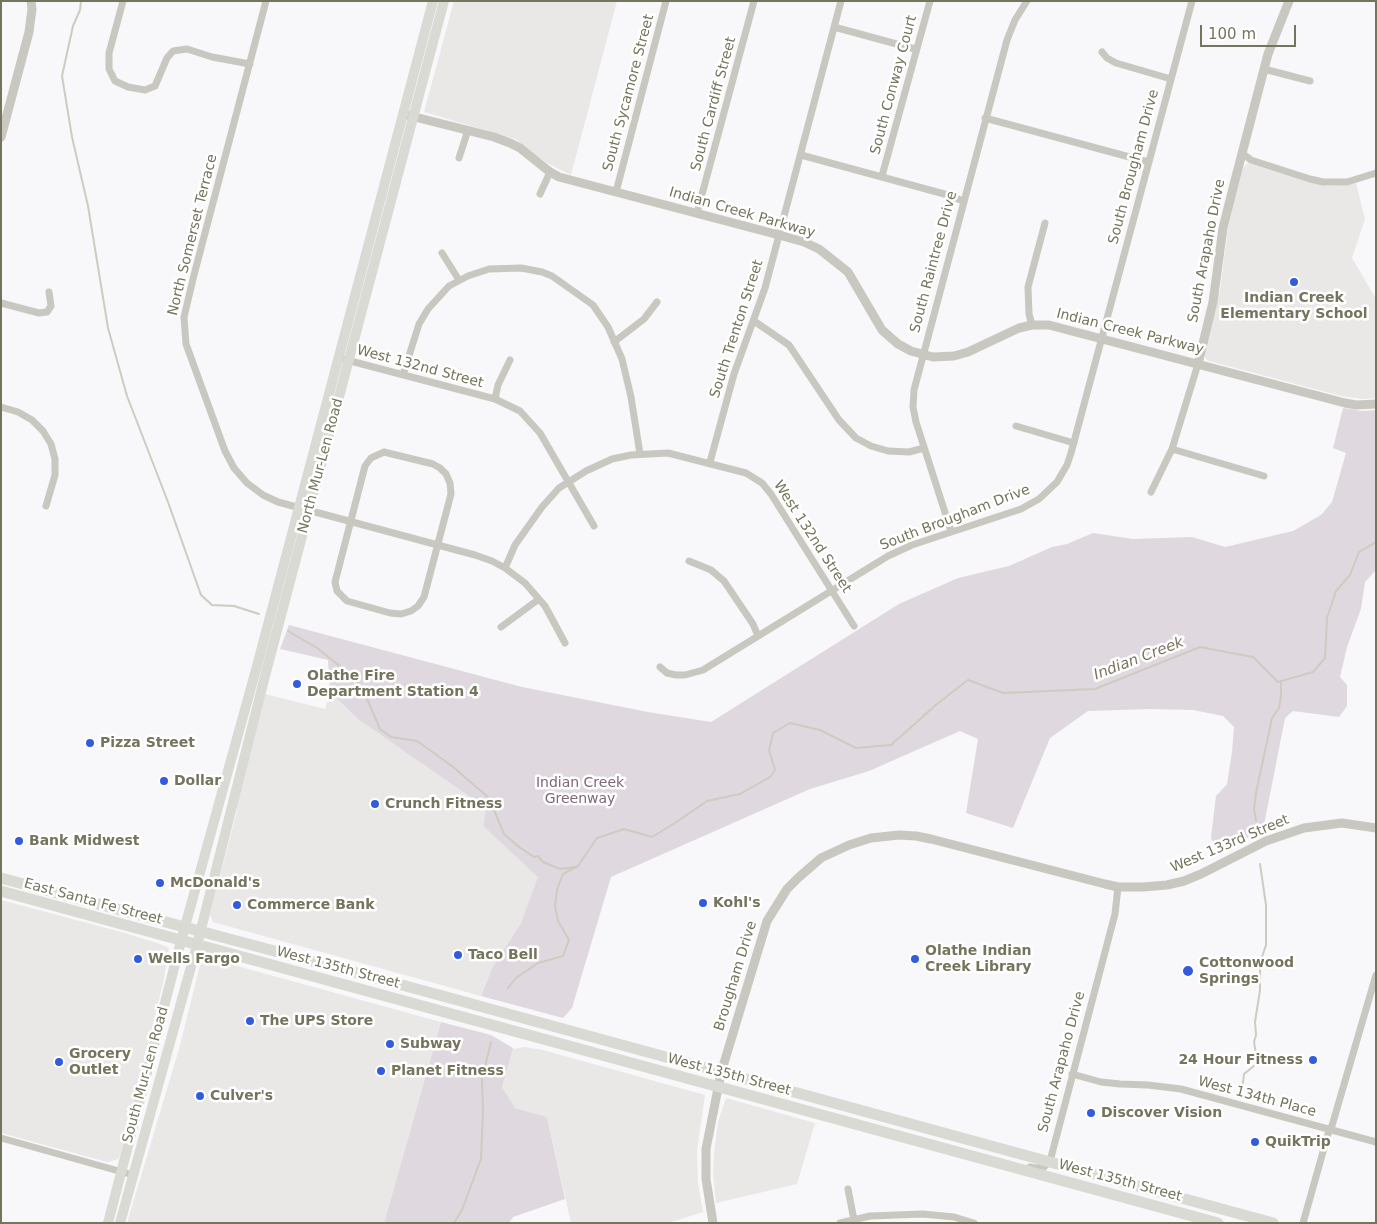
<!DOCTYPE html>
<html>
<head>
<meta charset="utf-8">
<style>
	body { margin:0 }
	#map { position:relative; width:1377px; height:1224px; overflow:hidden; background:#f8f7f9; font-family:"DejaVu Sans",sans-serif }
	canvas { display:block }
	.frame { position:absolute; inset:0; border:2px solid #75745c; pointer-events:none }
	.scale { position:absolute; left:1200px; top:25px; width:96px; height:22px; box-sizing:border-box; border:2px solid #75745c; border-top:0; padding-left:6px; font-size:15px; line-height:18px; white-space:nowrap; color:#75745c; -webkit-text-stroke:4px #fff; paint-order:stroke }
</style>
</head>
<body>
<div id="map">
<canvas width="1377" height="1224"></canvas>
<div class="frame"></div>
<div class="scale">100 m</div>
</div>
<script>
const context = document.querySelector('canvas').getContext('2d');
context.lineJoin = 'round';
function fillPath(path, color) {
  context.fillStyle = color;
  context.fill(path, 'evenodd');
}
function shape(rows) {
  const path = new Path2D();
  for (const r of rows) {
    path.moveTo(r[0], r[1]);
    for (let i = 2; i < r.length; i += 2) path.lineTo(r[i], r[i + 1]);
  }
  return path;
}
function strokePath(path, color, width, dash) {
  context.strokeStyle = color;
  context.lineWidth = width;
  context.lineCap = dash ? 'butt' : 'round';
  context.setLineDash(dash || []);
  context.stroke(path);
}
function label(font, color, halo, rows, align = 'center') {
  context.font = font + ' "DejaVu Sans",sans-serif';
  context.lineWidth = 5;
  context.setLineDash([]);
  context.textBaseline = 'middle';
  context.strokeStyle = halo;
  context.fillStyle = color;
  for (const [text, x, y, turn = 0] of rows) {
    context.save();
    context.translate(x, y);
    context.rotate((+turn || 0) * Math.PI / 180);
    context.textAlign = isNaN(turn) ? turn : align;
    if (halo) context.strokeText(text, 0, 0);
    context.fillText(text, 0, 0);
    context.restore();
  }
}
fillPath(shape([
	[454,1,617,1,571,175,547,163,515,139,424,112],
	[1248,163,1321,185,1334,186,1356,183,1365,219,1352,258,1376,299,1376,398,1363,399,1341,396,1209,361,1205,358,1204,352,1220,290,1228,229,1235,195,1241,170],
	[330,692,359,720,486,808,483,826,539,877,521,923,492,968,481,996,213,922,210,914,237,811,237,806,265,694,325,709],
	[1,900,125,933,160,944,169,948,163,983,125,1139,119,1158,116,1160,107,1162,1,1133],
	[208,958,441,1022,384,1223,127,1223,179,1049,200,965,205,959],
	[525,1047,543,1050,705,1095,697,1151,698,1183,703,1212,668,1223,571,1223,547,1117,515,1108,502,1087,512,1049],
	[726,1098,815,1123,797,1184,716,1203,713,1174,714,1153,718,1122]
]), '#e9e8e7');
fillPath(shape([
	[1343,408,1362,411,1376,410,1376,570,1365,582,1361,609,1347,647,1340,677,1347,685,1347,706,1339,717,1293,711,1285,718,1263,830,1219,853,1211,838,1216,796,1227,784,1232,752,1234,727,1223,716,1193,710,1151,709,1088,711,1050,738,1013,828,966,813,978,739,960,731,869,771,810,789,611,877,572,1008,563,1018,481,996,492,968,521,923,538,877,483,826,486,808,359,720,330,692,328,660,280,649,289,625,522,687,648,712,711,722,899,604,958,578,1009,566,1052,547,1067,544,1093,533,1133,539,1192,537,1225,547,1293,531,1321,515,1332,502,1346,453,1333,448],
	[441,1022,491,1035,513,1048,502,1087,515,1108,547,1117,565,1199,513,1217,509,1223,384,1223]
]), '#e0d8df');
strokePath(shape([
	[81,1,80,10,73,26,62,76,72,137,88,206,108,328,127,396,168,502,201,595,212,605,234,606,259,614],
	[288,631,317,648,341,667,362,687,380,729,391,737,417,741,452,766,489,798,504,834,519,847,534,857,538,856,543,862,560,869,575,867],
	[1256,821,1254,809,1256,793,1272,718,1279,708,1281,696,1281,681],
	[508,988,516,978,538,963,563,956,569,940,558,921,555,906,557,890,563,874,578,866,597,838,624,829,652,837,675,823,707,801,740,794,770,777,775,770,769,750,773,733,790,723,820,730,856,748,891,745,937,704,968,680,1003,693,1095,689,1200,647,1253,657,1278,682,1313,672,1325,658,1327,618,1336,591,1350,575,1359,552,1376,542],
	[1242,1090,1244,1074,1255,1065,1257,1060,1254,1042,1256,1035,1255,1022,1260,990,1260,963,1266,945,1266,905,1260,864],
	[454,1223,462,1210,481,1159,483,1111,482,1079,491,1042]
]), '#cecbc0', 2);
strokePath(shape([
	[123,1,109,53,109,69,115,81,128,87,145,90,155,86,167,58,173,51,187,49,212,57,250,64],
	[266,1,194,275,184,317,186,344,225,451,234,468,247,483,263,495,278,502,475,555,492,561,505,568,525,583,545,606,565,643],
	[834,27,915,49],
	[1102,52,1107,58,1116,63,1171,79],
	[1264,69,1310,81],
	[985,118,1148,162],
	[1242,153,1251,160,1310,179,1323,182,1347,182,1376,173],
	[801,155,948,195,963,201],
	[459,158,468,130],
	[882,176,930,1],
	[616,192,666,1],
	[540,194,550,172],
	[697,213,754,1],
	[442,253,459,280],
	[1,303,39,313,47,312,51,306,49,292],
	[754,321,789,345,839,420,856,438,871,446,888,451,909,452,924,448],
	[1032,325,1029,314,1028,287,1045,223],
	[614,342,644,319,657,302],
	[339,358,495,399,520,411,540,433,594,526],
	[403,375,419,324,428,309,449,286,468,276,489,269,521,268,542,272,552,276,593,305,608,327,622,359,631,397,640,454],
	[495,399,498,385,510,360],
	[1,407,18,412,32,420,43,431,51,444,55,459,55,475,46,506],
	[1016,426,1074,443],
	[1172,449,1264,476],
	[384,452,433,464,440,468,446,474,450,483,451,494,424,597,418,606,411,611,401,614,390,613,347,601,337,591,335,582,365,466,371,458,384,452],
	[710,462,734,374,765,288,841,1],
	[1151,492,1172,449,1198,364],
	[951,531,916,422,913,407,914,390,1007,40,1015,20,1027,1],
	[689,561,711,570,724,581,753,624,758,636],
	[505,568,515,545,542,507,559,488,586,471,612,459,631,455,668,453,746,473,762,483,771,494,854,626],
	[501,627,539,599],
	[660,667,667,673,676,675,685,675,703,670,888,556,912,545,1021,509,1039,499,1057,482,1067,465,1071,453,1192,1],
	[1072,1074,1101,1082,1120,1084,1148,1085,1181,1089,1376,1142],
	[1,1138,133,1175],
	[1030,1167,1035,1168,1044,1167,1050,1161,1115,914,1118,887],
	[848,1189,854,1220],
	[840,1223,870,1216,923,1214,954,1217,974,1223],
	[1303,1223,1328,1134,1331,1129,1376,975]
]), '#c9c8c0', 7);
strokePath(shape([
	[407,115,494,137,510,143,520,148,550,172,559,177,779,235,804,242,819,249,848,272,882,330,898,344,911,351,933,357,954,356,968,352,1019,328,1032,325,1049,325,1345,403,1356,405,1376,404],
	[1,137,29,32,32,9,31,1],
	[1198,364,1213,302,1223,228,1233,188,1268,54,1289,1],
	[713,1223,706,1179,706,1149,721,1073,767,921,787,889,798,878,821,858,849,845,871,838,899,835,916,836,931,839,1105,884,1118,887,1143,887,1167,885,1184,881,1201,874,1266,841,1304,828,1342,823,1376,828]
]), '#c9c8c0', 9);
strokePath(shape([
	[108,1223,181,941,257,666,433,1],
	[120,1223,197,945,266,672,444,1]
]), '#dadad4', 10);
strokePath(shape([
	[1,878,428,992,1273,1223],
	[1,891,1218,1223]
]), '#dadad4', 11);
for (const [x, y, r, color] of [
	[1294,282,5,"#325bde"],
	[297,684,5,"#325bde"],
	[90,743,5,"#325bde"],
	[164,781,5,"#325bde"],
	[375,804,5,"#325bde"],
	[19,841,5,"#325bde"],
	[160,883,5,"#325bde"],
	[703,903,5,"#325bde"],
	[237,905,5,"#325bde"],
	[458,955,5,"#325bde"],
	[138,959,5,"#325bde"],
	[915,959,5,"#325bde"],
	[1188,971,6,"#325bde"],
	[250,1021,5,"#325bde"],
	[390,1044,5,"#325bde"],
	[1313,1060,5,"#325bde"],
	[59,1062,5,"#325bde"],
	[381,1071,5,"#325bde"],
	[200,1096,5,"#325bde"],
	[1091,1113,5,"#325bde"],
	[1255,1142,5,"#325bde"]
]) {
  const dot = new Path2D();
  dot.arc(x, y, r, 0, 2 * Math.PI);
  context.fillStyle = color;
  context.fill(dot);
  strokePath(dot, '#fff', 2);
}
label('14px', '#75745c', '#fff', [
	["South Conway Court",894,85,-75],
	["South Sycamore Street",629,93,-75],
	["South Cardiff Street",714,104,-75],
	["South Brougham Drive",1134,167,-75],
	["Indian Creek Parkway",742,213,16],
	["North Somerset Terrace",193,235,-76],
	["South Arapaho Drive",1207,251,-79],
	["South Raintree Drive",934,262,-75],
	["South Trenton Street",737,329,-72],
	["Indian Creek Parkway",1130,332,14],
	["West 132nd Street",420,367,15],
	["North Mur-Len Road",321,466,-75],
	["South Brougham Drive",955,518,-21],
	["West 132nd Street",812,537,57],
	["West 133rd Street",1230,844,-23],
	["East Santa Fe Street",93,902,15],
	["West 135th Street",338,968,15],
	["Brougham Drive",736,976,-73],
	["South Arapaho Drive",1062,1062,-75],
	["South Mur-Len Road",146,1075,-75],
	["West 135th Street",729,1075,15],
	["West 134th Place",1257,1097,15],
	["West 135th Street",1120,1181,15]
]);
label('bold 14px', '#75745c', '#fff', [
	["Indian Creek",1294,298,"center"],
	["Elementary School",1294,314,"center"],
	["Olathe Fire",307,676],
	["Department Station 4",307,692],
	["Pizza Street",100,743],
	["Dollar",174,781],
	["Crunch Fitness",385,804],
	["Bank Midwest",29,841],
	["McDonald's",170,883],
	["Kohl's",713,903],
	["Commerce Bank",247,905],
	["Olathe Indian",925,951],
	["Creek Library",925,967],
	["Taco Bell",468,955],
	["Wells Fargo",148,959],
	["Cottonwood",1199,963],
	["Springs",1199,979],
	["The UPS Store",260,1021],
	["Subway",400,1044],
	["Grocery",69,1054],
	["Outlet",69,1070],
	["24 Hour Fitness",1303,1060,"right"],
	["Planet Fitness",391,1071],
	["Culver's",210,1096],
	["Discover Vision",1101,1113],
	["QuikTrip",1265,1142]
], 'left');
label('14px', '#7e6877', '#fff', [
	["Indian Creek",580,783],
	["Greenway",580,799]
]);
label('italic 15px', '#7b7660', '#fff', [
	["Indian Creek",1139,659,-21]
]);
</script>
</body>
</html>
